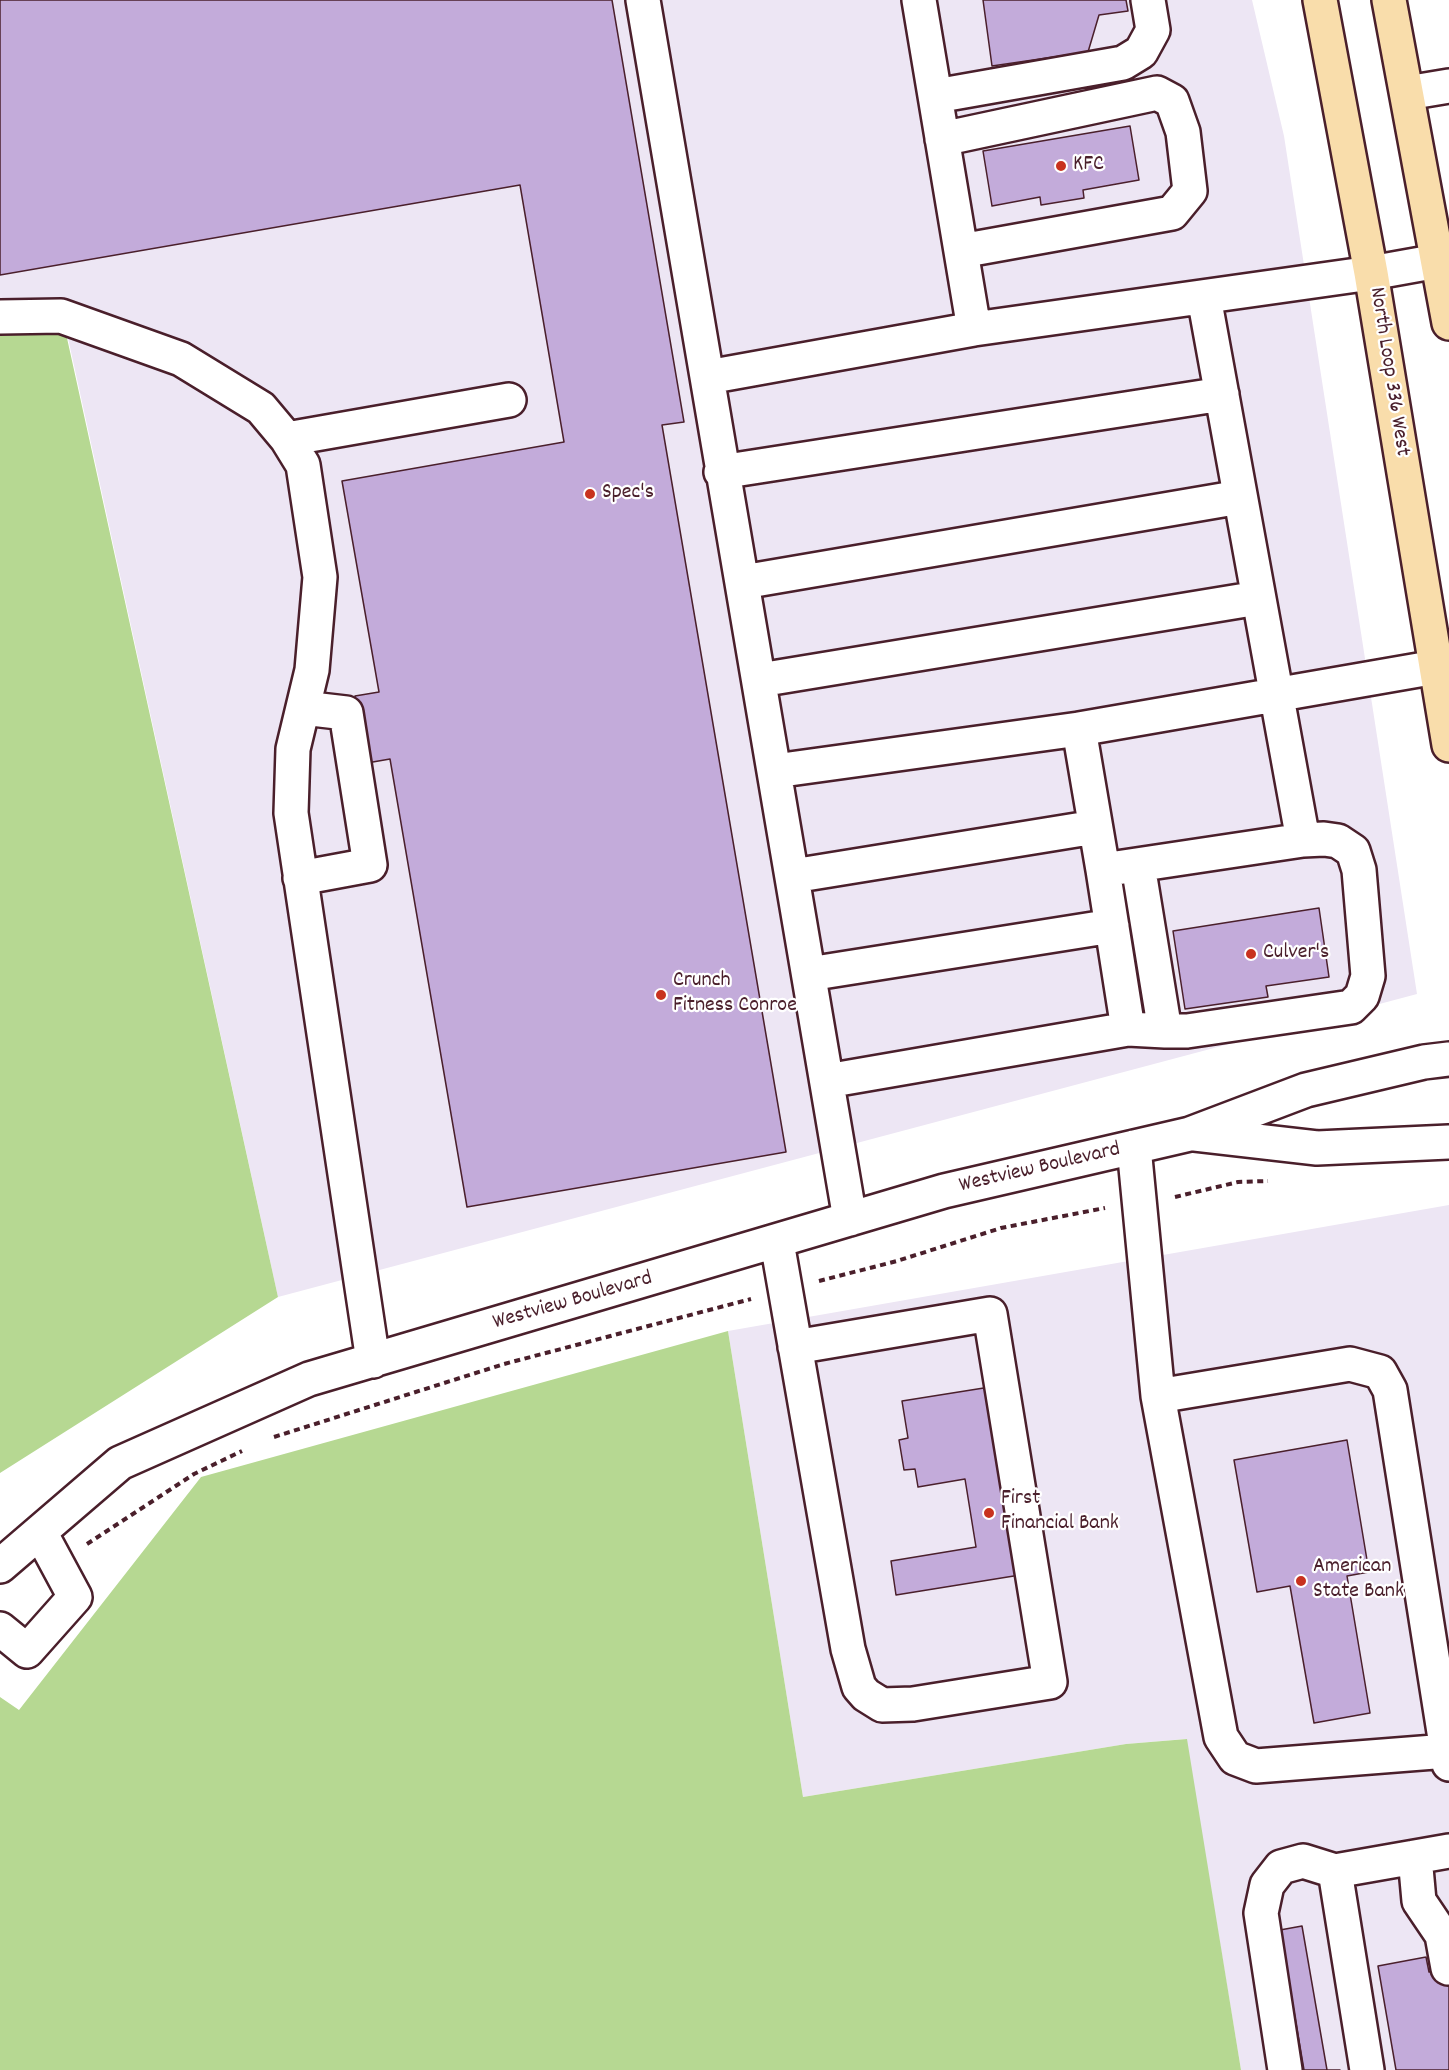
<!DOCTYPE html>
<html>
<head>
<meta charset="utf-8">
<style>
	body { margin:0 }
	canvas { display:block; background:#fff }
</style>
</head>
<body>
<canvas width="1449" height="2070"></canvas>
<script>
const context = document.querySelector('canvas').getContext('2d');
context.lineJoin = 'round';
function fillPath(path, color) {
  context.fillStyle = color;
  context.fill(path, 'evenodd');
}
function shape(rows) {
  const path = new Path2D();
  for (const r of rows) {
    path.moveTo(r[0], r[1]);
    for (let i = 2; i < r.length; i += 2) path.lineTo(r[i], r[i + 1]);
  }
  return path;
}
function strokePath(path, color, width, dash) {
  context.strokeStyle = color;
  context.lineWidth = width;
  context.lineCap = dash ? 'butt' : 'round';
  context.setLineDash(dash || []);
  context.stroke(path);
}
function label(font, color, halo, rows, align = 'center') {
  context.font = font + ' Dekko,sans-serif';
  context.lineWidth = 4.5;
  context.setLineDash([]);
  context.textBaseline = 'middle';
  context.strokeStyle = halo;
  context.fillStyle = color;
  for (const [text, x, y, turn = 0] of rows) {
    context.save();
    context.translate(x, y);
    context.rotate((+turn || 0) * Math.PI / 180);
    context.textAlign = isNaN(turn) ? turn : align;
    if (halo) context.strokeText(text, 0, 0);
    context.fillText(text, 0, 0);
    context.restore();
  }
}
fillPath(shape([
	[0,0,1252,0,1284,136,1417,994,278,1297,66,329,0,336],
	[1449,1205,1449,2070,1241,2070,1186,1739,1126,1744,803,1797,728,1331]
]), '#ede6f4');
fillPath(shape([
	[65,329,278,1297,0,1473,0,336],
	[728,1331,803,1797,1126,1744,1187,1739,1241,2070,0,2070,0,1697,19,1710,201,1477]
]), '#b6d892');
const building = shape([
	[0,0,612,0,684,422,662,425,786,1152,467,1207,390,759,367,763,355,696,379,692,342,481,564,442,520,185,0,275,0,0],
	[983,0,1126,0,1128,11,1099,15,1088,52,992,66,983,0],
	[1130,126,1139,180,1083,190,1084,198,1041,205,1040,197,992,206,983,151,1130,126],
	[1319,908,1329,977,1266,986,1268,997,1185,1009,1173,931,1319,908],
	[990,1387,1020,1575,896,1595,891,1561,976,1547,965,1479,918,1487,915,1469,904,1470,899,1440,908,1438,902,1401,990,1387],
	[1347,1440,1369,1572,1347,1576,1370,1713,1314,1723,1290,1586,1257,1592,1234,1460,1347,1440],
	[1302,1926,1327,2070,1340,2070,1304,2070,1280,1930,1302,1926],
	[1426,1957,1429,1972,1449,1968,1449,2070,1396,2070,1378,1966,1426,1957]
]);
fillPath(building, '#c3abda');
strokePath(building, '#4a1f2b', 1.5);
const minor = shape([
	[643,0,850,1219],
	[919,0,974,329],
	[1407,93,1449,86],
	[936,96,1123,63,1141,52,1153,30,1148,0],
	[942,139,1157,93,1172,101,1183,132,1190,191,1172,213,961,251],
	[0,317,61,316,181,359,261,408,287,439,303,465,320,577,312,670,293,749,291,813,373,1361],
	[708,377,974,329,1371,273,1449,259],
	[287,439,509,400],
	[721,472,1222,394],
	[743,582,1240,497],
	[760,680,1258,598],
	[775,771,1079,729],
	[1103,870,1079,729,1436,667],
	[793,876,1095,827],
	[300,878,370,865,346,713,303,708],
	[809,974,1112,926],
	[1128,1029,1103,870,1303,840,1204,297],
	[1165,1031,1187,1031,1351,1007,1362,996,1368,976,1359,870,1353,851,1338,841,1324,839,1303,840],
	[827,1081,1128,1029,1165,1031,1138,865],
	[1195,1134,1317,1148,1449,1142],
	[1134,1147,1158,1396,1350,1364,1380,1372,1390,1390,1449,1764],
	[777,1242,848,1649,859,1687,866,1695,882,1705,913,1704,1050,1682,990,1314,795,1347],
	[1158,1396,1221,1737,1235,1758,1256,1766,1447,1751],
	[0,1566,120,1463,309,1379,944,1191,1190,1134,1306,1090,1424,1062,1449,1059],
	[0,1629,27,1651,75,1597,40,1532],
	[1415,1857,1419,1901,1442,1935,1448,1968],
	[1285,2070,1261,1913,1267,1885,1281,1867,1303,1861,1335,1871],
	[1367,2070,1335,1871,1449,1851]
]);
const major = shape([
	[1320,0,1371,273,1449,745],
	[1389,0,1449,323]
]);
strokePath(minor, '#4a1f2b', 38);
strokePath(major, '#4a1f2b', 38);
strokePath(shape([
	[1175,1197,1238,1182,1268,1181],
	[819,1281,897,1261,1001,1228,1105,1208],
	[274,1437,504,1364,751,1299],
	[87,1544,194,1474,242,1451]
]), '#4a1f2b', 4, [6, 4.5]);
strokePath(minor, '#fff', 33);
strokePath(major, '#f9ddab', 33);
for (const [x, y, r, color] of [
	[1061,166,6,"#c8321e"],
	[590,494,6,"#c8321e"],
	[1251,954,6,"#c8321e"],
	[661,995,6,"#c8321e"],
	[989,1513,6,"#c8321e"],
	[1301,1581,6,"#c8321e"]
]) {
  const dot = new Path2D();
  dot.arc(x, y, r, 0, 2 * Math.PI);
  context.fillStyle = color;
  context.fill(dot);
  strokePath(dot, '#fff', 2);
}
label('22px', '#4a1f2b', '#fff', [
	["KFC",1073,166],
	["Spec's",602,494],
	["Culver's",1263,954],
	["Crunch",673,982],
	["Fitness Conroe",673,1007],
	["First",1001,1500],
	["Financial Bank",1001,1525],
	["American",1313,1568],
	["State Bank",1313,1593]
], 'left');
label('22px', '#4a1f2b', '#fff', [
	["North Loop 336 West",1388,372,81],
	["Westview Boulevard",1040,1169,-13],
	["Westview Boulevard",573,1302,-16]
]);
</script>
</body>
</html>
